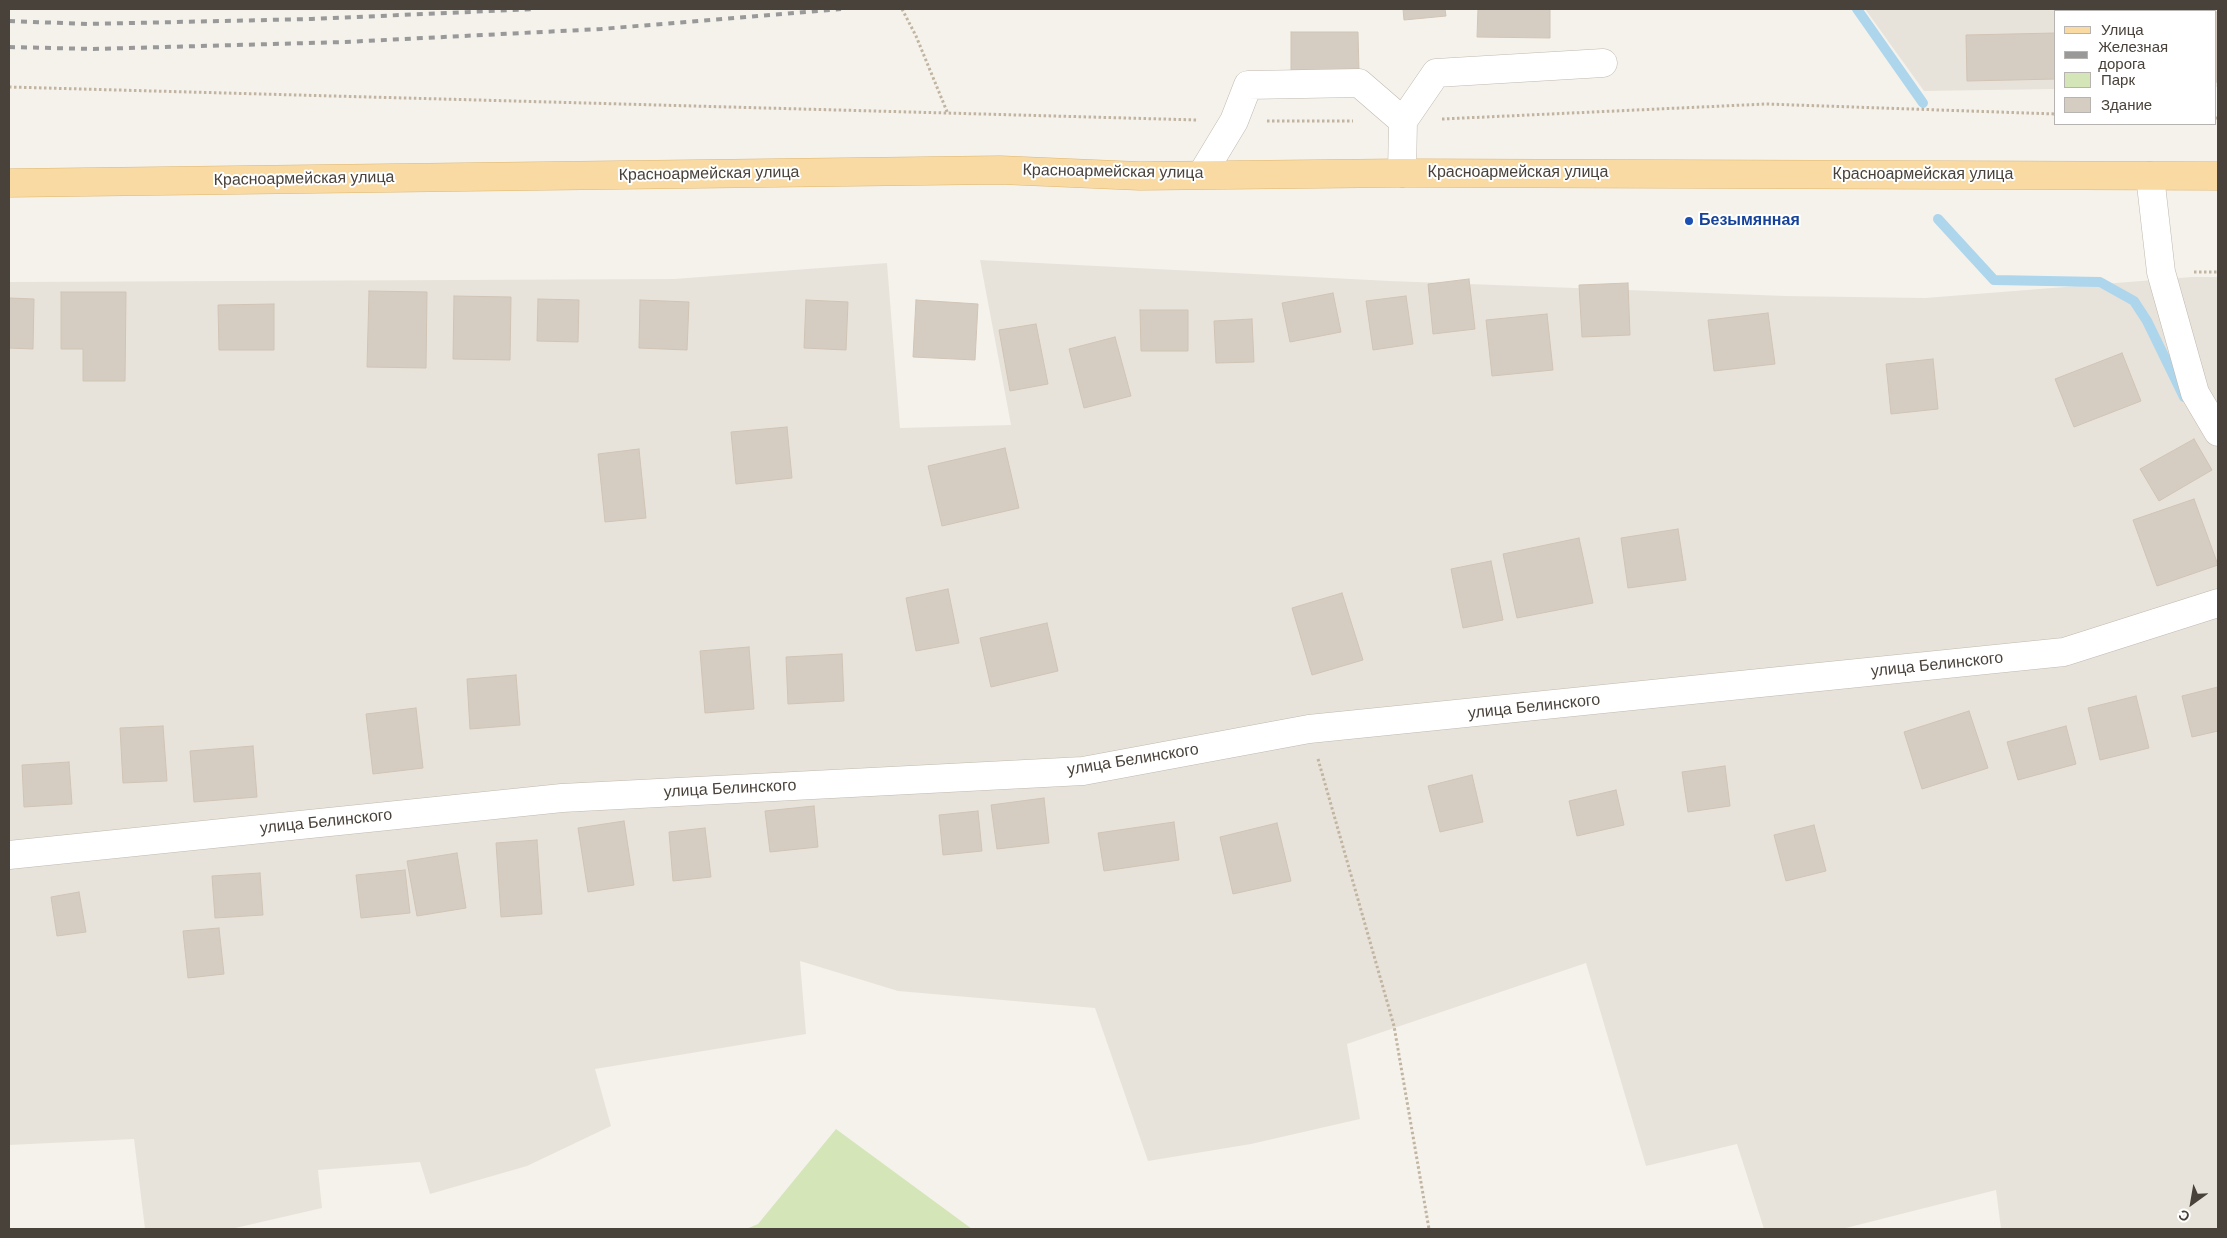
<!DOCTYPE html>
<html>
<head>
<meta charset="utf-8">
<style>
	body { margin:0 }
	#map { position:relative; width:2227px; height:1238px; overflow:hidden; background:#f5f2ec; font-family:Arial,sans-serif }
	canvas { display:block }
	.frame { position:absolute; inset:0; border:10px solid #49423a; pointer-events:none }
	.legend { position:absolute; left:2054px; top:10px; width:162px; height:115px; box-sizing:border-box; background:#fff; border:1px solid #b6b3b0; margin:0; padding:6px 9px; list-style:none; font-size:15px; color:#49423a }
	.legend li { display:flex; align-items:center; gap:10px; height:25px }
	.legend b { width:25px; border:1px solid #b6b3b0 }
	.north { position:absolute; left:2167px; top:1178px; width:50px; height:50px; -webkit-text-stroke:4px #fff; paint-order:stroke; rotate:212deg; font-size:14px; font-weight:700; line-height:20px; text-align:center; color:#49423a }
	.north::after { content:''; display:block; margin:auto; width:18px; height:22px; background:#49423a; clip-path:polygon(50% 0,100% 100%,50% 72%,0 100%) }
</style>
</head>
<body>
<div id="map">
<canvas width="2227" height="1238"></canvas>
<div class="frame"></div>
<ul class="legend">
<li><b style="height:6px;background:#f8daa2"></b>Улица</li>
<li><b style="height:6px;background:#999"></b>Железная дорога</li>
<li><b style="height:14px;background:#d4e6b8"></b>Парк</li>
<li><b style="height:14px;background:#d6cdc2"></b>Здание</li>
</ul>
<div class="north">С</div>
</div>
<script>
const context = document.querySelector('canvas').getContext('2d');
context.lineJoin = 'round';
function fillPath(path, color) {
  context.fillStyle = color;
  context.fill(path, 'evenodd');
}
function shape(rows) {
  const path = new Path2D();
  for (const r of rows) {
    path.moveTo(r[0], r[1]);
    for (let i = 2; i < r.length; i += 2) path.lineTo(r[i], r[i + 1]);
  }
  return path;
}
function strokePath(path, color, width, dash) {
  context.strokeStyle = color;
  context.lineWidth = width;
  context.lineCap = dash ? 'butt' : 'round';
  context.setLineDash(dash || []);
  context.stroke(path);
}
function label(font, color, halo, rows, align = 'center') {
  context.font = font + ' Arial,sans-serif';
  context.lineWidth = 4;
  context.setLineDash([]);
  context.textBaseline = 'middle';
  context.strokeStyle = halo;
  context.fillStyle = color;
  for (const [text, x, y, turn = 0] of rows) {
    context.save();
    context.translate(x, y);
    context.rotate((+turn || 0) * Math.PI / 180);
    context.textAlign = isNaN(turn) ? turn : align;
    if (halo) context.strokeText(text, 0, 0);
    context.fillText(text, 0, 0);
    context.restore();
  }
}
fillPath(shape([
	[1865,9,2218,9,2218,87,2216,87,2216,11,2056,11,2056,89,1924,91],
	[980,260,1390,281,1786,296,1925,298,2192,277,2218,277,2218,1229,2001,1229,1996,1190,1842,1229,1764,1229,1737,1144,1646,1166,1586,963,1347,1044,1360,1119,1251,1144,1148,1161,1095,1008,898,991,800,961,806,1034,595,1069,611,1126,527,1166,430,1194,420,1162,318,1170,322,1208,231,1229,145,1229,134,1139,9,1145,9,282,674,279,887,263,900,428,1011,425]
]), '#e8e3da');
fillPath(shape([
	[836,1129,972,1229,746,1229,758,1224]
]), '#d4e6b8');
strokePath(shape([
	[1857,9,1923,103],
	[1938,219,1994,280,2100,282,2134,301,2147,321,2184,397]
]), '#add6ed', 10);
const building = shape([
	[1403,9,1445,9,1446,16,1404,20,1403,9],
	[1478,9,1550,9,1550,38,1477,37,1478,9],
	[2086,10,2163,11,2086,11,2086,10],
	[2216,12,2218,12,2218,82,2216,82,2216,12],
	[1291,32,1358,32,1359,72,1291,72,1291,32],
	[2056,33,2056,79,1967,81,1966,35,2056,33],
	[1469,279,1475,329,1433,334,1428,284,1469,279],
	[1628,283,1630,335,1582,337,1579,285,1628,283],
	[369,291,427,292,426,368,367,367,369,291],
	[61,292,126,292,125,381,83,381,83,349,61,349,61,292],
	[1333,293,1341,332,1290,342,1282,303,1333,293],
	[454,296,511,297,510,360,453,359,454,296],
	[1406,296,1413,344,1373,350,1366,301,1406,296],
	[9,298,34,299,33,349,9,348,9,298],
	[538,299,579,300,578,342,537,341,538,299],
	[640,300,689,302,687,350,639,348,640,300],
	[806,300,848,302,846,350,804,348,806,300],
	[916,300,978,304,975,360,913,357,916,300],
	[274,304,274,350,219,350,218,305,274,304],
	[1140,310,1188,310,1188,351,1141,351,1140,310],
	[1768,313,1775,364,1714,371,1708,320,1768,313],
	[1547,314,1553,370,1492,376,1486,320,1547,314],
	[1252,319,1254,362,1216,363,1214,321,1252,319],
	[1036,324,1048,384,1010,391,999,330,1036,324],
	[1115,337,1131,396,1084,408,1069,349,1115,337],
	[2122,353,2141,401,2074,427,2055,379,2122,353],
	[1933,359,1938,409,1891,414,1886,364,1933,359],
	[787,427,792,478,736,484,731,432,787,427],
	[2194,439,2212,470,2159,501,2140,469,2194,439],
	[1005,448,1019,508,942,526,928,466,1005,448],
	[639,449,646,518,605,522,598,454,639,449],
	[2194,499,2218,565,2157,586,2133,520,2194,499],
	[1678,529,1686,580,1628,588,1621,538,1678,529],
	[1579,538,1593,603,1517,618,1503,554,1579,538],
	[1491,561,1503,620,1463,628,1451,569,1491,561],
	[948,589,959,643,916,651,906,598,948,589],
	[1342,593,1363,660,1312,675,1292,608,1342,593],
	[1047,623,1058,671,991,687,980,638,1047,623],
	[749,647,754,709,705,713,700,651,749,647],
	[842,654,844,701,788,704,786,657,842,654],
	[516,675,520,725,470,729,467,679,516,675],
	[2218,687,2218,731,2192,737,2182,696,2218,687],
	[2136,696,2149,748,2100,760,2088,708,2136,696],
	[416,708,423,768,373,774,366,714,416,708],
	[1969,711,1988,768,1922,789,1904,732,1969,711],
	[163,726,167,781,123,783,120,728,163,726],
	[2066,726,2076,764,2018,780,2007,742,2066,726],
	[253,746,257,797,194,802,190,751,253,746],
	[69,762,72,804,24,807,22,765,69,762],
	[1725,766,1730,806,1688,812,1682,772,1725,766],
	[1472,775,1483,822,1440,832,1428,786,1472,775],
	[1616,790,1624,825,1577,836,1569,801,1616,790],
	[1044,798,1049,843,997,849,991,805,1044,798],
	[814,806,818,847,770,852,765,811,814,806],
	[978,811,982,851,943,855,939,815,978,811],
	[624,821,634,885,588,892,578,828,624,821],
	[1174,822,1179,860,1104,871,1098,833,1174,822],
	[1277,823,1291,881,1233,894,1220,837,1277,823],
	[1814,825,1826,871,1786,881,1774,835,1814,825],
	[705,828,711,877,673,881,669,832,705,828],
	[537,840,542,914,501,917,496,843,537,840],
	[457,853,466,908,417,916,407,861,457,853],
	[405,870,410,913,361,918,356,875,405,870],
	[260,873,263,915,215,918,212,876,260,873],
	[79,892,86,932,57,936,51,897,79,892],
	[219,928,224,974,188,978,183,931,219,928]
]);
fillPath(building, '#d6cdc2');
strokePath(building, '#d0c4b5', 1);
const minor = shape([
	[1402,173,1403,121,1436,73,1603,63],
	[1202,174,1234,121,1248,85,1359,83,1403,121],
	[2150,176,2161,272,2195,393,2218,432],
	[9,855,562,798,1083,771,1309,729,2064,652,2218,603]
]);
const major = shape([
	[9,183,1000,170,1140,176,1402,173,2218,176]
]);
strokePath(minor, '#c0b9af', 29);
strokePath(major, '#ddb772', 29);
strokePath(shape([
	[902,9,916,36,948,114],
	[9,87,1198,120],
	[2216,118,2218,118],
	[1442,119,1766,104,2056,114],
	[1267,121,1353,121],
	[2194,272,2218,272],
	[1318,759,1394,1026,1429,1229]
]), '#c1b4a1', 3, [2.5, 2.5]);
strokePath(minor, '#fff', 28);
strokePath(major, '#f8daa2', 28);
strokePath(shape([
	[9,21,87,24,312,19,535,9],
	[9,47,93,49,345,42,601,29,841,9]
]), '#999', 4, [6, 6]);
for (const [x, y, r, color] of [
	[1689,221,5,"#1a4fb4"]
]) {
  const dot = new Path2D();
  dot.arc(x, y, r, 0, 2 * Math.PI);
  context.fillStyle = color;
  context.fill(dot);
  strokePath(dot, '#fff', 2);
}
label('16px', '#49423a', '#fff', [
	["Красноармейская улица",1113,172,1],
	["Красноармейская улица",1518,173],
	["Красноармейская улица",709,174,-1],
	["Красноармейская улица",1923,175],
	["Красноармейская улица",304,179,-1],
	["улица Белинского",1937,665,-6],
	["улица Белинского",1534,707,-6],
	["улица Белинского",1133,760,-9],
	["улица Белинского",730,789,-3],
	["улица Белинского",326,822,-6]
]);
label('bold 16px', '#164399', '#fff', [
	["Безымянная",1699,221]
], 'left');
</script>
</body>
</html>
